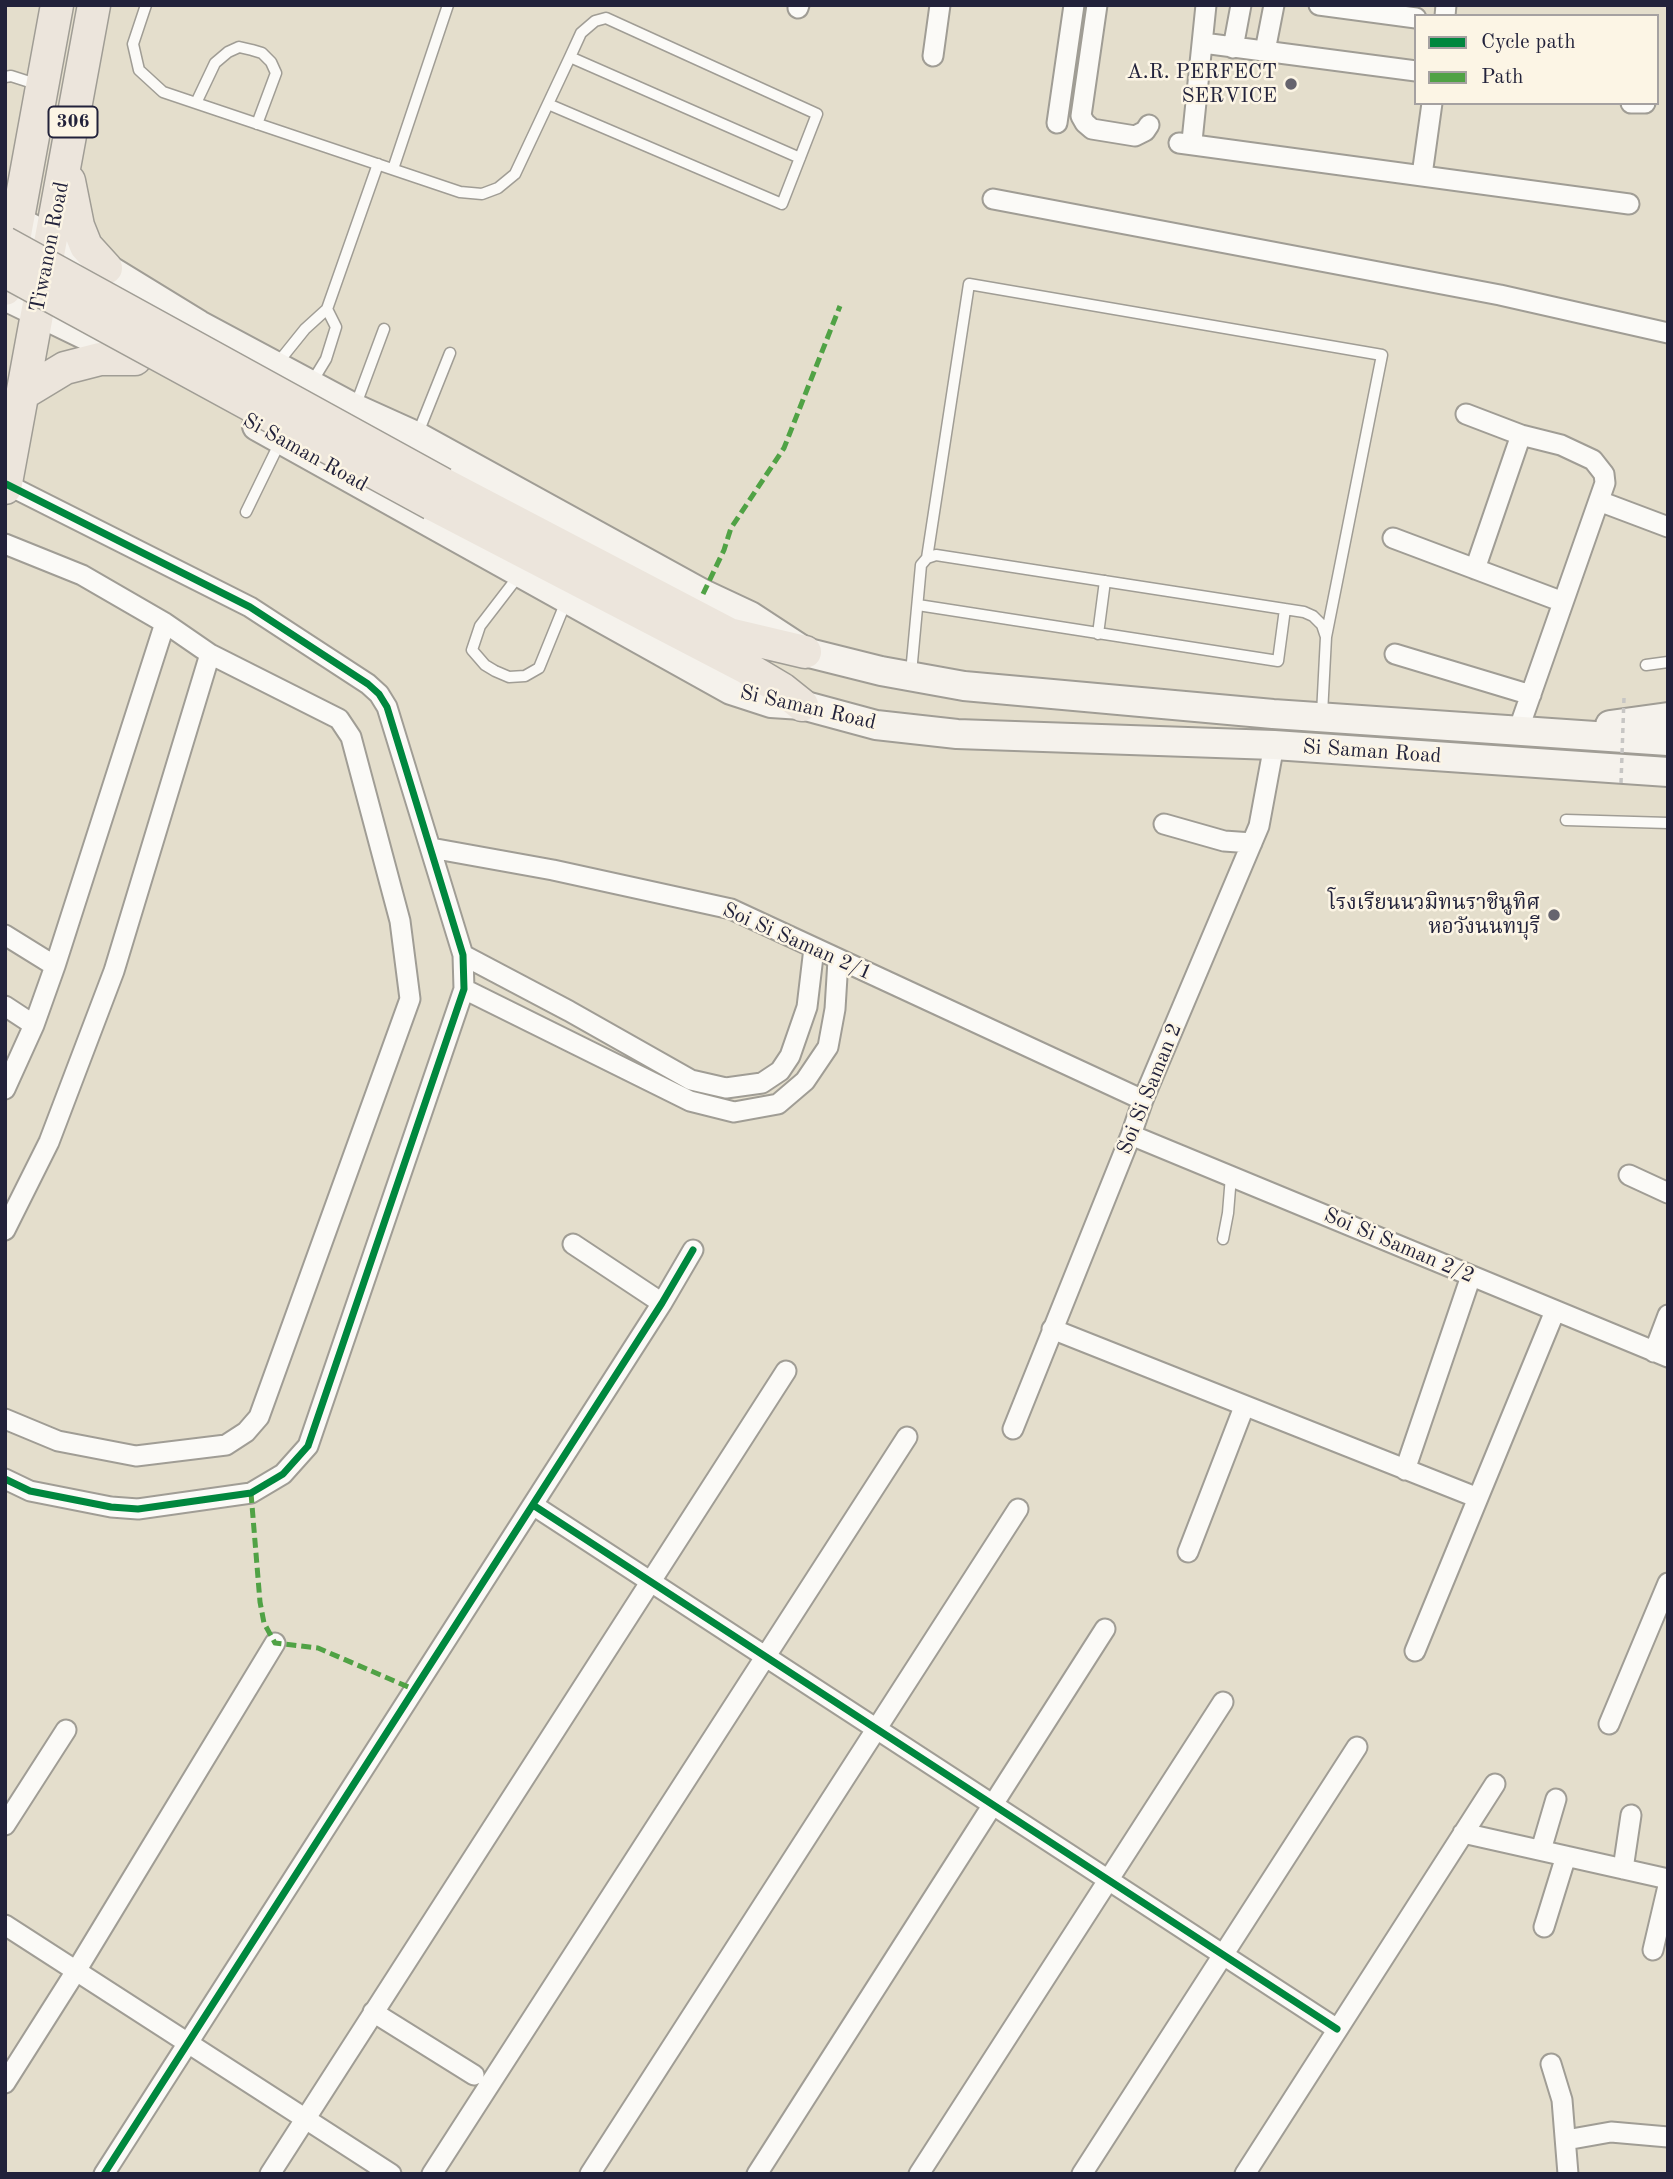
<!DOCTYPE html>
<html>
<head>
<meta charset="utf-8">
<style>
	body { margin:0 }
	#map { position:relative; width:1673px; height:2179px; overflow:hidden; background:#e4decc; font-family:"Old Standard TT",serif }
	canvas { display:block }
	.frame { position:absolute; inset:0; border:7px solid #22223b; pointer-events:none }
	.legend { position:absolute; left:1414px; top:14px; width:245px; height:91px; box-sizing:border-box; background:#fcf5e5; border:2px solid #a5a1a1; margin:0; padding:9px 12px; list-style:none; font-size:21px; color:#22223b }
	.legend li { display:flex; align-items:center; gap:14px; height:35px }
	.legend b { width:35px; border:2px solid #a5a1a1 }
</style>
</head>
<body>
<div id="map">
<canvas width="1673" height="2179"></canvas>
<div class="frame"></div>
<ul class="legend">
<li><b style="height:9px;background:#00873e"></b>Cycle path</li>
<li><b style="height:9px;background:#50a245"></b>Path</li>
</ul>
</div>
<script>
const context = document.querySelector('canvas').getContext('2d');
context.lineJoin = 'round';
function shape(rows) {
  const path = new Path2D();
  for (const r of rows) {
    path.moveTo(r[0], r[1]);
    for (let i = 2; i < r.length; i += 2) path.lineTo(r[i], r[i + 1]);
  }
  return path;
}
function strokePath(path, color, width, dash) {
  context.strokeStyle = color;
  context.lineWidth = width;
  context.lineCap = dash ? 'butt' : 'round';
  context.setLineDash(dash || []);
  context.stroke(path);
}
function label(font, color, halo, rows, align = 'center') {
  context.font = font + ' "Old Standard TT","Noto Serif Thai",serif';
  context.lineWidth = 5;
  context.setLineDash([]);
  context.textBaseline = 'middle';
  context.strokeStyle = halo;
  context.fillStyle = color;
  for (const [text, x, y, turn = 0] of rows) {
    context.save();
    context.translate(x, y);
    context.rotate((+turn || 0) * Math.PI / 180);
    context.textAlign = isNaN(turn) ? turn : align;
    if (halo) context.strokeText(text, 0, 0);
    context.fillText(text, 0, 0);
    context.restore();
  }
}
const service = shape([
	[146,5,133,44,139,70,163,92,460,192,482,194,498,188,515,174,570,57,581,33,595,21,606,18,817,114,782,204,548,104],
	[570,57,800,158],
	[5,77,11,76,39,85],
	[196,103,215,63,228,52,239,47,252,50,262,53,271,62,276,73,257,124],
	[393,169,448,5],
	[327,309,378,164],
	[276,365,305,329,327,309,336,327,326,359,312,382],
	[355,407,384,329],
	[418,433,450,353],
	[246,512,281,440],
	[927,558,969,284,1382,355,1326,637],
	[520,574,480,626,472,650,485,665,495,671,509,677,525,676,539,668,567,599],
	[918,605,1278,661,1285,609],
	[1098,634,1105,581],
	[1646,665,1668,662],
	[911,673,921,565,927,558,936,555,1304,612,1313,616,1322,625,1326,637,1322,714],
	[1566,820,1668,823],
	[1223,1239,1228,1213,1231,1176]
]);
const minor = shape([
	[1097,5,1081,116,1085,123,1092,129,1135,136,1145,131,1149,125],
	[1319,5,1416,18],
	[798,8,799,5],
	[1445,16,1446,5],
	[1203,43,1416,71],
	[1233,48,1241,5],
	[1265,51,1274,5],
	[933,56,940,5],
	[1631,103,1645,103],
	[1057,123,1074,5],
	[1192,141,1206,5],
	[1179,143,1629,204],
	[1422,175,1432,103],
	[993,199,1500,295,1668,333],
	[1466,414,1521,435],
	[1599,501,1668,527],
	[1393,538,1563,602],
	[5,544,82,575,165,623,210,654,339,719,351,737,400,921,410,999,259,1417,246,1432,226,1445,136,1456,58,1441,5,1419],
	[1475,569,1521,435,1561,445,1593,460,1604,474,1605,483,1518,731],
	[1395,654,1531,695],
	[1164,824,1224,841,1252,843],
	[431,848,553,870,731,909,1143,1100],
	[5,935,55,966],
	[463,955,569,1011,691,1080,726,1088,762,1083,780,1071,790,1056,807,1007,814,948],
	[464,989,690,1101,734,1112,778,1104,805,1081,828,1047,835,1009,838,960],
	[5,1006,34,1025],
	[5,1089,34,1025,55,966,165,623],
	[1131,1135,1668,1357],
	[1629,1175,1668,1193],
	[5,1230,49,1142,114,971,210,654],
	[573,1244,662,1303],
	[1052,1329,1478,1498],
	[1654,1352,1668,1315],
	[1013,1429,1131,1135,1143,1100,1259,826,1274,745],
	[1405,1470,1471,1276],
	[5,1479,30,1491,111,1507,138,1509,251,1493,283,1474,308,1446,464,989,463,955,387,707,379,694,368,684,250,607,6,484],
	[533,1505,1337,2029],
	[1188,1552,1244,1407],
	[1415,1651,1555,1311],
	[1609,1724,1668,1583],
	[5,1825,66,1730],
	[1463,1833,1668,1879],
	[1541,1850,1556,1799],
	[1623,1869,1631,1815],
	[5,1925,391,2174],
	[1544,1927,1566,1856],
	[1653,1950,1668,1886],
	[373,2012,474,2075],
	[1551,2064,1562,2100,1568,2174],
	[5,2083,76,1971,275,1643],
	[1566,2140,1611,2132,1668,2137],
	[104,2174,662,1303,693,1250],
	[270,2174,786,1371],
	[432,2174,907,1437],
	[590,2174,1018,1509],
	[757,2174,1105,1629],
	[919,2174,1223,1702],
	[1082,2174,1357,1747],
	[1245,2174,1495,1784]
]);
const secondary = shape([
	[19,222,106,268,199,325,354,408,416,436,703,594,750,616,805,652,881,671,964,686,1273,714,1668,741],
	[5,296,135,359],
	[257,426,731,690,771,703,802,705,876,725,957,734,1274,745,1668,772],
	[1610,725,1668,717]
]);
const primary = shape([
	[69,181,78,226,86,246,106,268],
	[5,289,57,5],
	[22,394,65,368,100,359,135,359],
	[443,484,729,634,805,652],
	[5,488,94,5],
	[432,504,745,667,782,689,802,705]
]);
strokePath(service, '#a09d95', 13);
strokePath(minor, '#a09d95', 23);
strokePath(secondary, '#a09d95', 32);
strokePath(primary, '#a09d95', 35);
strokePath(service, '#fbfaf7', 10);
strokePath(minor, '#fbfaf7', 19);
strokePath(secondary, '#f5f2ec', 28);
strokePath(primary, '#ece5dc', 32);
const primaryBridge = shape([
	[5,243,443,484],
	[5,271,432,504]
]);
strokePath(primaryBridge, '#a09d95', 35, []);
strokePath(shape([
	[1621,783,1624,698]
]), '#c7c6c4', 3.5, [5, 5]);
strokePath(primaryBridge, '#ece5dc', 32);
strokePath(shape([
	[703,594,724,550,731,528,784,448,840,306],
	[251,1493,260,1602,264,1623,275,1643,318,1648,413,1689]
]), '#50a245', 5, [10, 5]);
strokePath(shape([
	[5,1479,30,1491,111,1507,138,1509,251,1493,283,1474,308,1446,464,989,463,955,387,707,379,694,368,684,250,607,6,484],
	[533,1505,1337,2029],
	[104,2174,662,1303,693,1250]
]), '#00873e', 7);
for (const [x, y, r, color] of [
	[1291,84,7,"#66646e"],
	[1554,915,7,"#66646e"]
]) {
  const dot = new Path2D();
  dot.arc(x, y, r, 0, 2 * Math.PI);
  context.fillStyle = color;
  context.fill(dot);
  strokePath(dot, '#fcf5e5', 2.5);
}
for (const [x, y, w] of [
	[73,122,49]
]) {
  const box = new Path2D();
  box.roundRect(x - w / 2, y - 15.5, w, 31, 5);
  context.fillStyle = '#fcf5e5';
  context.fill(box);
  strokePath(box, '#22223b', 2);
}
label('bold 19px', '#22223b', null, [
	["306",73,122]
]);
label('21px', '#22223b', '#fcf5e5', [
	["A.R. PERFECT",1277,72],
	["SERVICE",1277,96],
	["โรงเรียนนวมิทนราชินูทิศ",1540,903],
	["หอวังนนทบุรี",1540,927]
], 'right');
label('21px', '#22223b', '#fcf5e5', [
	["Tiwanon Road",50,247,-79],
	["Si Saman Road",305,453,29],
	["Si Saman Road",808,708,13],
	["Si Saman Road",1372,752,4],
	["Soi Si Saman 2/1",797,942,24],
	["Soi Si Saman 2",1150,1089,-68],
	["Soi Si Saman 2/2",1399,1246,23]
]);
</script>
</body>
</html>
